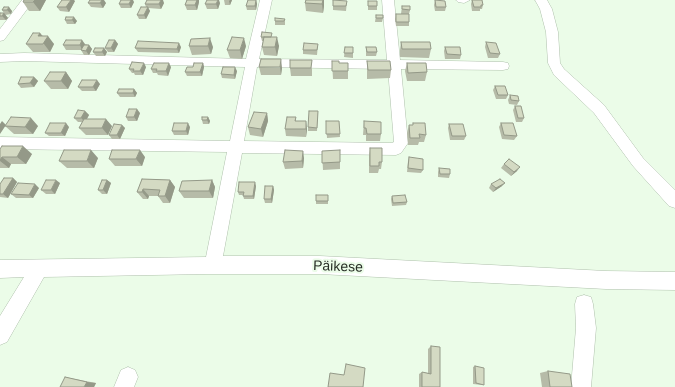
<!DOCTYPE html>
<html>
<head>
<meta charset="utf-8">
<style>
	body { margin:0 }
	canvas { display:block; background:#ebfce8 }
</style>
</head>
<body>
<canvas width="675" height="387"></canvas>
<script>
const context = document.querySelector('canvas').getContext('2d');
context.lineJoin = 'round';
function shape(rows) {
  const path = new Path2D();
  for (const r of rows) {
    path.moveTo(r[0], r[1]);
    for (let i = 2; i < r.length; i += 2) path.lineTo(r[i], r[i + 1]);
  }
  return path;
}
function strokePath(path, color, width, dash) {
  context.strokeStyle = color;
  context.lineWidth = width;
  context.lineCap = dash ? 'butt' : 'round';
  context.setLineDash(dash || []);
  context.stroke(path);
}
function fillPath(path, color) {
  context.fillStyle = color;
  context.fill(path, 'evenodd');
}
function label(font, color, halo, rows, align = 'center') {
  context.font = font + ' Helvetica,sans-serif';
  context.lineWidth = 4;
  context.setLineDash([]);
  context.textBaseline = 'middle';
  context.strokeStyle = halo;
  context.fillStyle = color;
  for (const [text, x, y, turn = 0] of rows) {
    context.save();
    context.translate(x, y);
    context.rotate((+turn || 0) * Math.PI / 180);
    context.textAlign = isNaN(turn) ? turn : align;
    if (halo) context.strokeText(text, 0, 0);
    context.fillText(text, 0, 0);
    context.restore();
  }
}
const minor = shape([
	[22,0,34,0,4,40,0,41,0,29,22,0],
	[260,0,272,0,259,59,387,60,382,0,394,0,400,60,503,62,508,63,509,66,508,69,503,70,401,69,408,143,401,153,396,155,242,153,223,256,320,256,606,271,675,272,675,290,606,289,320,274,207,274,44,277,7,342,0,345,0,316,24,277,0,278,0,260,206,257,227,152,0,149,0,137,230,141,245,67,24,61,0,62,0,54,24,53,246,59,260,0],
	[257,67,388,69,394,142,392,143,244,141,257,67],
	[456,0,470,0,464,3,458,2,456,0],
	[535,0,547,0,552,9,558,32,560,63,564,69,604,105,643,158,675,190,675,208,669,206,633,166,594,113,554,75,548,63,546,32,540,9,535,0],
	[584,295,591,297,593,304,596,328,591,387,571,387,576,328,575,304,577,297,584,295],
	[128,367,135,370,138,377,134,387,114,387,121,370,128,367]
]);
strokePath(minor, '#afc0ac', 1);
fillPath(minor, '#fff');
fillPath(shape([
	[46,0,40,11,29,11,23,2],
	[187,0,199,0,199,2,197,10,187,10,185,5],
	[224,0,232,0,230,5,225,5],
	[256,0,257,4,256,10,247,10,246,6],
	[306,0,324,0,324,6,323,13,306,11,305,3],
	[435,0,446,7,445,11,435,11,434,5],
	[472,0,483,5,482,9,480,9,480,11,472,11,471,4],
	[75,1,69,12,60,11,57,7],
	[347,1,346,11,333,10,333,6],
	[368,1,377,6,377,10,368,10],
	[134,2,131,8,121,8,119,4],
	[88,3,106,3,103,8,91,7],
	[164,3,161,9,148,8,150,11,146,19,139,19,137,15,146,7,145,4],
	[220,3,218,9,207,9,205,4],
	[402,6,410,10,409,14,401,14],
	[4,7,12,11,11,14,5,15,8,18,6,20,0,20,0,13,4,13,2,10],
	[396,14,409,22,409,26,396,26,395,19],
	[376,15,383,18,382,22,375,22],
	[66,17,77,21,75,24,67,24,65,20],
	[285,19,285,25,275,25,275,21],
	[40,33,43,36,54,44,50,52,33,52,26,44],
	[261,37,273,37,279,46,277,56,264,55,262,47,264,41,262,41],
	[191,39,213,47,211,54,192,55,189,46],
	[115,40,118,44,114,52,108,52,105,48],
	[401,42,431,49,429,58,400,57,400,50],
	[486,42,500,54,498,58,488,58,485,47],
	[85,44,89,45,92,49,89,55,84,55,81,50,82,50,66,50,63,45],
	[318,44,317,55,303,54,303,50],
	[246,46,242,59,230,58,227,50],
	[181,47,179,53,138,52,135,48],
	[345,47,353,47,353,58,344,57],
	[366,47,377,52,376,56,366,56],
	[445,47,461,55,460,59,445,59,444,51],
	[104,48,107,52,105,56,96,56,93,52],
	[290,60,312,68,312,76,291,76,290,68],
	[332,61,339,63,348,71,348,79,333,79],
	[367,61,391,70,390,78,367,79],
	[203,63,204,67,202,76,187,76,185,72,193,67],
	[407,63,427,72,425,81,407,81,405,71],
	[146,67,143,75,135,75,134,73,132,73,129,69],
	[171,67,168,76,158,75,157,73,153,73,151,69],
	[259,67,282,68,281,75,261,75],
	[237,71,235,79,222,78,221,74],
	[66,72,72,81,68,89,51,89,44,81],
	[34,77,38,81,34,87,21,88,18,84],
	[100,84,96,91,82,91,78,87],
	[495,86,508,95,506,99,496,99,493,90],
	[134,89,137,93,135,97,120,97,117,93],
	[510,95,519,101,517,105,509,104,508,100],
	[515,106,524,118,522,122,516,122,513,110],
	[85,111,89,115,87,119,112,126,108,135,86,135,79,128,82,122,78,122,74,118],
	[318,111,317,131,308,131,308,127],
	[140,113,137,121,128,121,126,117],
	[267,113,268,121,263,137,250,135,248,127],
	[208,117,210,121,209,124,203,124,202,120],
	[296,117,296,121,307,129,306,137,286,136,285,129],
	[326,121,339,121,340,137,327,138],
	[364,121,381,134,380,141,366,141,366,135,363,135],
	[413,123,426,135,424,142,419,142,418,145,408,145,407,133,409,125,413,125],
	[501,123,517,136,514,140,502,139,499,127],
	[449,124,466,136,464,140,450,140,448,128],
	[122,125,125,128,120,139,112,139,109,135],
	[5,126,38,126,33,134,14,134],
	[69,127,65,136,49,136,45,133],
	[190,127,188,135,174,135,172,131],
	[370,148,382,162,381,169,379,169,378,173,369,173,369,155],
	[0,149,32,154,26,164,11,164,9,168,0,168],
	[322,151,340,162,340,169,323,170],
	[145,157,142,166,115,166,109,159],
	[409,157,423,170,421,173,407,172,408,161],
	[98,158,94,168,67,168,59,161],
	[304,158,303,168,285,169,283,162],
	[504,164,517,171,511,176,501,168],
	[439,168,450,174,449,178,438,177,438,172],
	[13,178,17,182,8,198,0,197,0,184],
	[142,179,170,180,175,187,170,203,163,203,158,196,149,196,148,199,143,199,137,192],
	[107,180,111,183,107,194,102,194,98,190],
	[212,180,215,187,213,198,184,198,179,191],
	[60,183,55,194,46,194,41,190],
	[491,184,502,186,493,192,489,188],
	[256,186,254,199,244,199,243,195,239,195,238,192],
	[273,186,274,190,272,203,265,203,264,199],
	[39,188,33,198,16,198,11,194],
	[328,195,328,204,316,204,316,201],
	[392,196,407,202,406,205,392,206,391,199],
	[431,346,440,387,419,387,419,374,422,372,428,373,428,349],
	[475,366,484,385,482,385,473,384,473,367],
	[548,371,572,387,542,387,540,373],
	[65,377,75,379,96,383,94,387]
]), '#b6bba8');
fillPath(shape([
	[35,0,46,0,40,11,33,2],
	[71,0,74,0,75,1,69,12,66,7],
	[102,0,104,0,106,3,103,8,100,3],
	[131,0,133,0,134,2,131,8,129,4],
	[161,0,163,0,164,3,161,9,159,4],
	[197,0,199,0,199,2,197,10,195,5],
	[218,0,219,0,220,3,218,9,216,4],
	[230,0,232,0,230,5,229,1],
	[256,0,257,4,256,10,255,6],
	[323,0,324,0,324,6,323,13,322,4],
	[9,7,12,11,11,14,7,10],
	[148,7,150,11,146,19,144,15],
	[4,13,8,18,6,20,2,16],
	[74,17,77,21,75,24,72,20],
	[40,33,45,40,48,36,54,44,50,52,38,36],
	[277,37,279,46,277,56,275,47],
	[210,38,213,47,211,54,208,46],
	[244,38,246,46,242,59,240,50],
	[82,40,85,44,82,50,80,45],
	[115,40,118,44,114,52,111,48],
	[179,43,181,47,179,53,177,49],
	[89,45,92,49,89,55,86,51],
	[104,48,107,52,105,56,102,52],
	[281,59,282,68,281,75,280,67],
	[144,63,146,67,143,75,140,71],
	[169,63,171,67,168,76,166,71],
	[203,63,204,67,202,76,200,72],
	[235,67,237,71,235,79,234,75],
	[66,72,72,81,68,89,61,81],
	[34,77,38,81,34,87,30,83],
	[97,80,100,84,96,91,93,87],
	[134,89,137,93,135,97,133,93],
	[137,109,140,113,137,121,134,117],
	[85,111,89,115,85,122,81,118],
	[267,113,268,121,263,137,261,129],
	[208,117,210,121,209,124,207,120],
	[31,118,38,126,33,134,25,127],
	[106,119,112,126,108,135,102,128],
	[2,121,6,125,0,134,0,124],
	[306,121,307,129,306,137],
	[66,123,69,127,65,136,61,133],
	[188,123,190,127,188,135,186,131],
	[122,125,125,128,120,139,117,135],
	[23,146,32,154,26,164,17,157],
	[91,150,98,158,94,168,87,161],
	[140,150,145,157,142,166,136,159],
	[303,151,304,158,303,168,302,161],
	[2,157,11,164,9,168,0,161,0,160],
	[520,167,517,171,511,176,514,172],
	[13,178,17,182,8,198,3,194],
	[56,180,60,183,55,194,51,190],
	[107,180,111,183,107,194,103,190],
	[170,180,175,187,170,203,165,196],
	[212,180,215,187,213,198,209,191],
	[255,182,256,186,254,199,253,196],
	[505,183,502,186,493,192,496,188],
	[35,184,39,188,33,198,29,195],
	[273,186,274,190,272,203,271,199],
	[143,189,149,196,148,199,142,192],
	[87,382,96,383,94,387,84,387]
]), '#949988');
const building = shape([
	[24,0,35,0,33,2,23,2,24,0],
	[62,0,71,0,66,7,57,7,62,0],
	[90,0,102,0,100,3,88,3,90,0],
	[121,0,131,0,129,4,119,4,121,0],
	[147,0,161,0,159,4,145,4,147,0],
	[187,0,197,0,195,5,185,5,187,0],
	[207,0,218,0,216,4,205,4,207,0],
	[248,0,256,0,255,6,246,6,248,0],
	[306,0,323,0,322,4,305,3,306,0],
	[333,0,347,1,346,6,333,6,333,0],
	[435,0,445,1,446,7,436,7,435,0],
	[472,0,482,0,483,5,481,5,481,7,474,7,472,0],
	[368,1,377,1,377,6,368,6,368,1],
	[402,6,410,6,410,10,402,9,402,6],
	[4,7,9,7,7,10,2,10,4,7],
	[141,7,148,7,144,15,137,15,141,7],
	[0,13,4,13,2,16,0,16,0,13],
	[396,14,409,14,409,22,396,22,396,14],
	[376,15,383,15,383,18,376,18,376,15],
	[66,17,74,17,72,20,65,20,66,17],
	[275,18,285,19,284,21,275,21,275,18],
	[262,32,272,33,271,37,261,37,262,32],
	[33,33,40,33,38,36,48,36,43,44,26,44,33,33],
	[232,37,244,38,240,50,227,50,232,37],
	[264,37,277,37,275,47,262,47,264,37],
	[210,38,208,46,189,46,191,39,210,38],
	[66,40,82,40,80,45,63,45,66,40],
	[109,40,115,40,111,48,105,48,109,40],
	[138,41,179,43,177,49,135,48,138,41],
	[401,42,430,42,431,49,402,49,401,42],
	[486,42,496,43,500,54,490,53,486,42],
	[304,43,318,44,317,50,303,50,304,43],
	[84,45,89,45,86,51,81,50,84,45],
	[345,47,353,47,353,53,344,53,345,47],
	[366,47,376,47,377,52,367,52,366,47],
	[445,47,460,47,461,55,447,54,445,47],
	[95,48,104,48,102,52,93,52,95,48],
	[261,59,281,59,280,67,259,67,261,59],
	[290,60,312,60,311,68,290,68,290,60],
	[332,61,339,61,339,63,348,63,348,71,332,71,332,61],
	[367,61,390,61,391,70,368,70,367,61],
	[132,62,144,63,140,71,133,71,134,69,129,69,132,62],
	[154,63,169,63,166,71,156,71,157,69,151,69,154,63],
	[194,63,203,63,200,72,185,72,187,67,193,67,194,63],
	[407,63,426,63,427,72,408,73,407,63],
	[223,67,235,67,234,75,221,74,223,67],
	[50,72,66,72,61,81,44,81,50,72],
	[21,77,34,77,30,83,18,84,21,77],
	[82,80,97,80,93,87,78,87,82,80],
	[495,86,505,86,508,95,498,95,495,86],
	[119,89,134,89,133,93,117,93,119,89],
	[510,95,518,96,519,101,511,100,510,95],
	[515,106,521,106,524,118,518,118,515,106],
	[129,109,137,109,134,117,126,117,129,109],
	[78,110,85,111,81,118,74,118,78,110],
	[309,111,318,111,317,128,308,127,309,111],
	[254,112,267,113,261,129,248,127,254,112],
	[11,117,31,118,25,127,5,126,11,117],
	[202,117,208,117,207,120,202,120,202,117],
	[287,117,296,117,295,121,306,121,306,129,285,129,287,117],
	[84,119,106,119,102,128,79,128,84,119],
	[326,121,339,121,340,134,326,134,326,121],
	[364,121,381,122,381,134,367,134,366,128,364,128,364,121],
	[50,123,66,123,61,133,45,133,50,123],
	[174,123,188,123,186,131,172,131,174,123],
	[413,123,425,123,426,135,419,134,420,138,410,138,409,125,413,125,413,123],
	[501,123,513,123,517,136,504,135,501,123],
	[114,124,122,125,117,135,109,135,114,124],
	[449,124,463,124,466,136,452,136,449,124],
	[2,146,23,146,17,157,2,157,0,160,0,149,2,146],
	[370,148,382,148,382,162,379,162,379,166,370,166,370,148],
	[64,150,91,150,87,161,59,161,64,150],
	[112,150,140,150,136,159,109,159,112,150],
	[285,150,303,151,302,161,283,162,285,150],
	[340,150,340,162,322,163,322,151,340,150],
	[409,157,423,159,423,170,408,168,409,157],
	[509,159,520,167,514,172,504,164,509,159],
	[439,168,450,169,450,174,440,174,439,168],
	[4,178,13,178,3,194,0,194,0,184,4,178],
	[142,179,170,180,165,196,158,196,160,190,143,189,142,192,137,192,142,179],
	[500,179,505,183,496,188,491,184,500,179],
	[46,180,56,180,51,190,41,190,46,180],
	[102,180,107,180,103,190,98,190,102,180],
	[212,180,209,191,179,191,182,181,212,180],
	[239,182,255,182,253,196,243,196,244,192,238,192,239,182],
	[18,183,35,184,29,195,11,194,18,183],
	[265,186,273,186,271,199,264,199,265,186],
	[316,195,328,195,328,201,316,201,316,195],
	[405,195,407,202,393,203,392,196,405,195],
	[431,346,440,347,440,387,422,387,422,372,431,374,431,346],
	[346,364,365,368,363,387,328,387,330,373,344,375,346,364],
	[475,366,484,368,484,385,476,383,475,366],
	[548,371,570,374,572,387,550,387,548,371],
	[65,377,87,382,84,387,60,387,65,377]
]);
fillPath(building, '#d4dac3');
strokePath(building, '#949988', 1);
label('14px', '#292f27', '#ebfce8', [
	["Päikese",338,267,2]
]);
</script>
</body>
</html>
